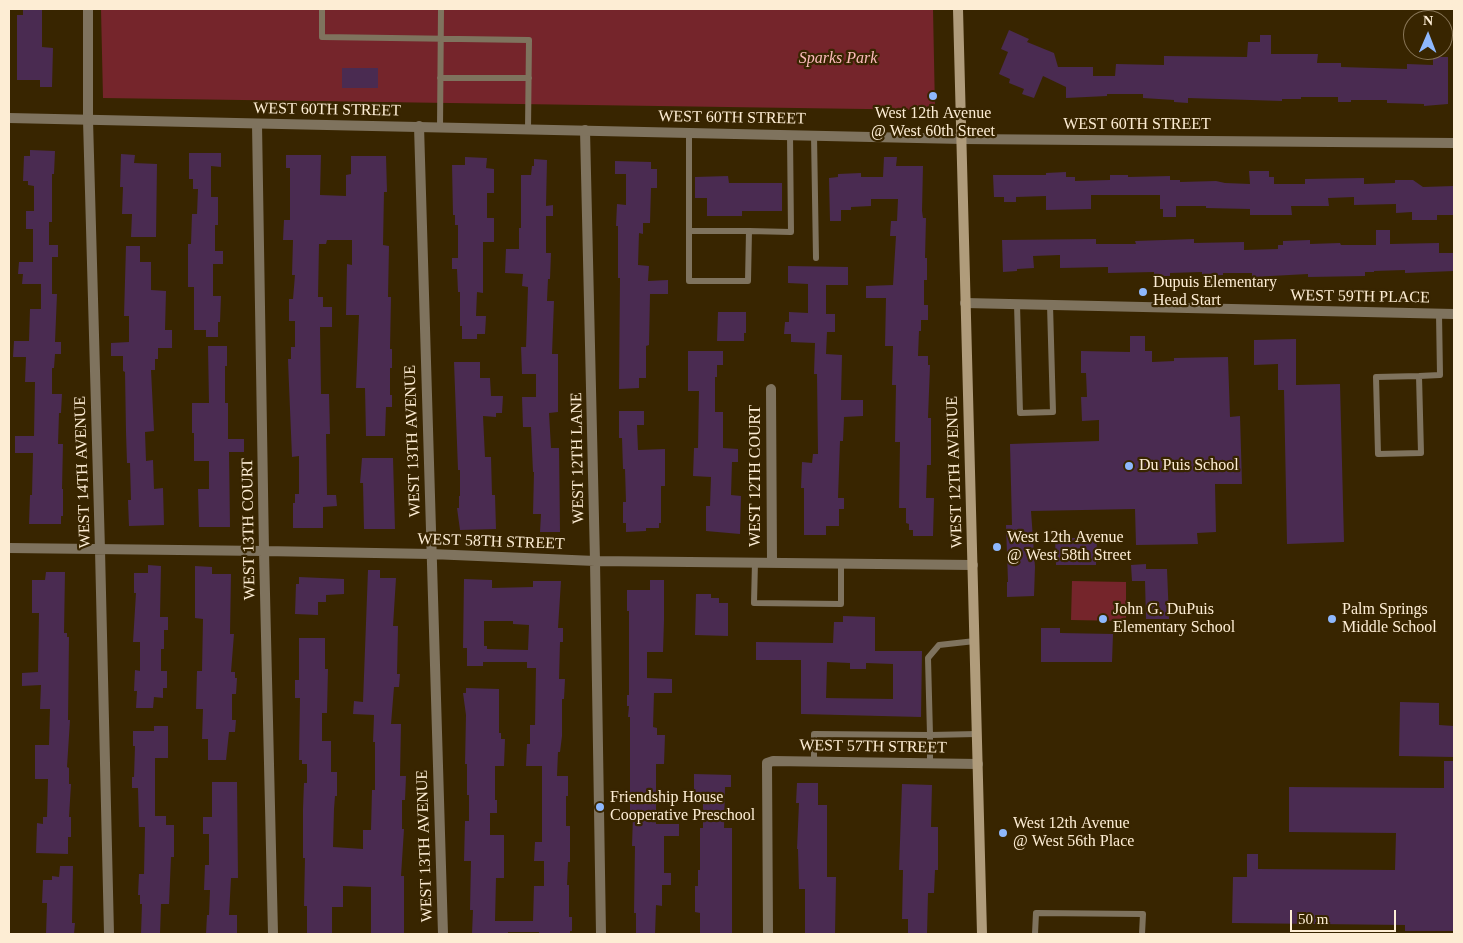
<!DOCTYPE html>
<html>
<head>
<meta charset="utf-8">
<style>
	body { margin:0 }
	#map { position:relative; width:1463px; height:943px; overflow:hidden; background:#382500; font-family:"Times New Roman",serif }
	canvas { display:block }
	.frame { position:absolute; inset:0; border:10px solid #fdedd4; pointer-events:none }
	.north { position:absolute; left:1403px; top:10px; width:50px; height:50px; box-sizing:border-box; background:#382500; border:1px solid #877555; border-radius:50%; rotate:1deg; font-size:14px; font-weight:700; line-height:20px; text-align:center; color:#fdedd4 }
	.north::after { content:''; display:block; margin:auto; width:18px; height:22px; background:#8eb8fd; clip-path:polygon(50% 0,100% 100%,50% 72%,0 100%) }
	.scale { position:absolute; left:1290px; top:910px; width:106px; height:22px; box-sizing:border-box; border:2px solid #fdedd4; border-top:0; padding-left:6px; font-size:15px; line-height:18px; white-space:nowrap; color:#fdedd4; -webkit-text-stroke:4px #382500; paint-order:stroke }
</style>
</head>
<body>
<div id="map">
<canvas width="1463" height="943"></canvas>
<div class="frame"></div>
<div class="north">N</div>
<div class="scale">50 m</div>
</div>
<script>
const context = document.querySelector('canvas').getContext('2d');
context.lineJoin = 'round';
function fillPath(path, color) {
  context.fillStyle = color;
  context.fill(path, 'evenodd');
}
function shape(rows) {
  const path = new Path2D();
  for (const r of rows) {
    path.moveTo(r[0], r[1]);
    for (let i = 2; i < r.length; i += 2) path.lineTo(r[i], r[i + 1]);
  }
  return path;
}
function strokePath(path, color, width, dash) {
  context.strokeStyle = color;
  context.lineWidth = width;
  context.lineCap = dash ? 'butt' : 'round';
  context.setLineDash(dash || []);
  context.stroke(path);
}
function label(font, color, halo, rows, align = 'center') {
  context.font = font + ' "Times New Roman",serif';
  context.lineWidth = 4.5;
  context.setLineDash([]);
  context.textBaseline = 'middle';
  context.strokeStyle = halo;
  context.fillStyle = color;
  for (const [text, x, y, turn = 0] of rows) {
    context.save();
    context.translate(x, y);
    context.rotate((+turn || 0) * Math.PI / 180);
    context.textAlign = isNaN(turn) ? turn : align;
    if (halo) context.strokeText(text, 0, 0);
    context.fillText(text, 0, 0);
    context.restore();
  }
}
fillPath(shape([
	[101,9,933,9,935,110,103,98],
	[1072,581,1126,582,1126,621,1071,620]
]), '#75252b');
fillPath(shape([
	[23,9,42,9,42,47,53,48,52,87,40,87,40,80,17,80,17,15,23,15],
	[1009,30,1029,39,1027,42,1054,53,1058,67,1093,67,1093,76,1115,76,1116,64,1164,65,1164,56,1247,57,1248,42,1260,42,1260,35,1271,35,1271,54,1318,54,1317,63,1341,63,1341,67,1407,69,1407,64,1433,65,1433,57,1448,57,1448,104,1424,106,1424,104,1387,103,1387,100,1351,100,1351,102,1338,102,1338,97,1301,97,1301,99,1282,99,1282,101,1188,98,1188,103,1174,102,1174,100,1143,98,1143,94,1107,94,1107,96,1066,98,1066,87,1043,76,1034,98,1022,94,1024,89,1009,83,1010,79,999,74,1008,52,1001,49],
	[342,68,378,68,378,88,342,88],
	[30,150,55,151,54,174,52,174,52,222,49,222,49,245,58,245,58,257,52,257,52,294,57,294,55,342,61,342,61,354,55,354,54,368,52,368,52,394,62,394,61,413,59,413,58,444,63,444,62,489,63,489,63,516,61,516,61,524,29,524,30,495,32,495,33,453,15,453,15,436,34,436,35,382,25,382,26,357,13,357,14,341,29,341,30,309,41,309,41,284,22,284,23,274,18,274,19,262,33,262,33,229,26,229,26,211,34,211,34,186,28,185,28,181,23,181,24,156,30,156],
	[189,153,221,153,221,167,211,166,211,197,218,197,218,225,215,225,215,251,223,251,223,264,213,264,213,296,221,296,220,322,218,322,218,337,206,337,206,330,194,330,194,287,188,287,188,244,191,244,192,214,197,214,198,189,193,189,193,179,189,179],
	[121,154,135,155,134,163,157,164,156,237,131,237,132,214,122,214,123,187,120,187],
	[286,155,321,155,320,195,346,196,346,175,351,174,351,156,386,156,387,192,384,192,383,245,389,246,388,297,391,297,390,349,392,349,392,368,390,368,390,395,392,395,392,407,386,407,385,436,366,436,365,388,356,388,359,315,346,315,347,264,352,265,352,240,327,240,326,244,319,244,318,297,323,297,323,307,332,307,332,327,320,327,321,394,329,394,330,434,326,434,327,495,336,495,337,506,323,507,323,528,293,528,293,503,295,503,295,494,299,494,299,456,292,457,289,385,288,359,291,359,291,347,295,347,295,321,289,321,289,299,293,299,295,275,292,275,293,240,283,240,284,220,290,220,290,168,286,168],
	[465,157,487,158,486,168,494,169,494,193,487,193,487,218,494,218,494,242,483,242,483,293,477,292,476,316,486,316,485,334,477,334,477,339,462,339,462,326,460,326,460,292,458,292,457,269,452,269,452,258,458,258,458,225,455,225,455,215,453,215,452,165,465,165],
	[884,157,897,157,896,166,923,166,922,211,923,218,926,218,925,258,927,258,927,280,924,280,924,305,928,305,928,320,921,320,921,331,919,331,918,356,928,356,928,365,930,365,928,418,931,418,931,465,927,465,926,498,934,498,933,536,913,536,913,530,909,530,909,524,906,523,906,508,899,508,900,442,895,442,896,385,892,385,893,346,885,346,886,298,866,298,866,286,893,285,896,236,890,236,891,221,897,221,898,199,871,199,871,206,851,207,851,210,841,210,841,221,830,221,829,178,838,177,838,174,861,173,861,177,883,177],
	[534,159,547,160,546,206,553,205,553,216,546,216,546,253,551,253,550,279,548,279,547,301,554,301,552,354,558,354,558,412,549,413,551,448,559,448,560,532,540,532,541,514,533,514,534,472,533,472,531,427,523,427,522,397,536,397,536,374,522,374,521,347,526,347,528,287,522,286,523,274,505,273,506,249,519,249,519,228,521,228,521,175,531,175,532,166,534,166],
	[615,161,651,162,651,169,657,169,657,188,651,188,650,223,643,223,643,234,639,233,638,265,649,266,648,281,668,280,668,294,650,294,649,345,646,346,646,378,639,378,639,388,619,389,620,278,618,278,618,226,616,226,617,204,626,205,626,174,615,174],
	[1249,171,1269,171,1269,177,1274,177,1274,184,1305,184,1305,179,1364,178,1364,184,1395,183,1395,180,1413,180,1423,187,1454,186,1454,215,1437,215,1437,220,1412,220,1412,212,1396,213,1396,204,1354,205,1354,197,1328,198,1329,206,1291,206,1292,215,1250,215,1250,209,1206,208,1206,206,1176,206,1176,217,1163,217,1163,209,1160,209,1160,195,1091,195,1091,209,1046,210,1046,196,1016,197,1016,202,1004,202,1004,197,994,197,993,175,1046,175,1046,173,1066,172,1066,177,1075,177,1075,181,1110,180,1110,175,1128,175,1128,177,1170,176,1170,180,1180,180,1180,182,1216,181,1225,183,1250,184],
	[728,176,729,183,782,183,782,211,742,211,742,216,707,216,707,198,695,198,695,177],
	[1376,230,1390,230,1390,244,1439,243,1439,253,1454,253,1454,271,1405,273,1405,270,1374,271,1374,272,1365,272,1365,276,1308,277,1308,274,1252,277,1252,273,1223,273,1223,275,1202,276,1202,272,1170,273,1170,276,1154,276,1154,272,1108,273,1108,267,1060,268,1060,255,1033,256,1034,268,1017,269,1017,271,1003,272,1002,240,1096,239,1096,244,1136,244,1135,241,1194,239,1194,243,1244,242,1244,250,1278,249,1278,245,1283,245,1283,241,1310,240,1310,244,1340,243,1341,245,1376,245],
	[126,246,140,246,140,262,151,262,151,290,166,291,165,330,172,330,172,348,158,348,158,359,155,359,155,370,151,370,154,431,145,432,146,461,153,460,154,489,163,488,164,525,129,526,128,500,131,500,130,463,127,463,126,432,125,372,123,371,123,356,111,356,111,343,129,342,129,316,124,316],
	[788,266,848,267,848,285,826,285,826,314,835,314,835,332,827,332,826,354,842,355,841,400,863,400,863,416,844,417,843,441,840,441,838,498,844,498,844,509,839,509,839,526,826,526,826,535,804,535,804,488,801,488,802,462,812,463,813,454,818,454,817,374,814,374,815,343,791,342,791,334,784,334,785,322,789,322,789,312,808,313,808,284,788,283],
	[718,312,746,312,746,333,744,333,744,341,717,341],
	[1130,336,1145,336,1145,351,1152,351,1152,362,1174,361,1174,358,1228,357,1230,417,1240,416,1242,484,1215,484,1216,532,1197,533,1198,544,1136,545,1135,509,1031,511,1035,567,1034,596,1007,597,1007,582,1008,582,1006,525,1012,525,1010,444,1099,441,1099,420,1082,421,1081,397,1087,397,1086,373,1081,373,1081,351,1130,352],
	[1296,339,1296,385,1340,384,1344,542,1287,544,1284,390,1278,390,1278,364,1254,365,1254,340],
	[208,346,227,346,227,366,225,366,225,403,228,403,228,439,244,439,244,452,229,452,230,527,199,527,198,489,209,489,209,461,194,461,194,433,192,433,192,403,209,403],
	[688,351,723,351,723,365,717,365,717,377,715,377,715,412,723,412,723,448,738,449,738,462,732,462,731,495,741,496,740,534,706,531,706,506,710,506,711,477,693,476,694,448,698,448,699,391,688,391],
	[454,362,480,362,480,378,490,378,491,396,503,396,502,413,496,413,496,417,483,416,485,457,491,457,492,495,495,495,496,529,460,530,457,508,459,508,459,496,460,496,460,470,458,470],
	[619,411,644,411,644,425,637,425,638,450,665,449,665,486,661,486,661,523,659,523,659,528,646,528,646,531,626,532,626,523,623,523,623,502,626,502,625,469,623,469,622,438,619,438],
	[362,458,393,458,395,529,364,529,363,483,360,483],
	[1055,538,1097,538,1096,565,1056,565],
	[1146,564,1146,569,1167,569,1169,619,1146,619,1145,581,1132,581,1131,565],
	[148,565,161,566,160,617,168,617,168,630,164,630,164,649,161,649,161,671,167,671,167,688,163,688,163,698,154,697,153,708,136,708,137,691,134,691,135,670,140,671,140,642,133,642,136,593,134,593,134,573,148,573],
	[195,566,212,567,212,574,231,574,230,634,234,634,231,672,235,672,235,678,237,678,236,694,232,694,232,720,236,720,235,732,229,732,226,760,208,760,208,739,202,739,203,709,196,709,197,671,202,671,203,619,195,618],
	[368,570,380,570,380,578,396,578,393,626,398,626,397,674,400,674,399,687,394,687,391,724,401,724,400,776,406,776,405,800,402,800,402,829,404,829,401,876,404,876,404,934,371,934,371,887,343,886,343,907,332,907,332,934,307,934,307,906,304,906,305,858,303,858,303,809,304,783,307,783,307,764,302,764,302,760,299,760,300,698,295,698,295,680,299,680,299,638,325,638,325,669,328,669,327,713,322,713,322,741,331,741,331,772,337,772,337,796,335,796,334,809,333,847,363,849,363,830,371,830,372,790,375,790,375,742,373,742,374,715,353,714,354,701,363,702],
	[46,572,65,572,64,633,67,633,67,637,69,637,68,720,70,720,67,767,69,768,69,784,71,784,69,817,71,817,71,837,68,837,68,854,36,853,37,823,43,824,43,817,47,817,48,779,35,779,35,745,49,745,50,709,40,709,41,685,22,686,22,673,38,672,39,613,32,613,32,580,45,580],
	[299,577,344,579,344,594,326,595,326,602,318,602,318,615,295,614,296,584,299,584],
	[464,579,492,580,492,588,533,587,533,581,561,581,558,628,563,628,563,642,560,642,559,679,565,679,564,699,562,699,562,736,560,752,558,752,557,776,568,776,568,796,566,796,566,826,570,826,570,862,568,862,567,885,569,885,569,917,572,917,572,931,570,931,570,934,539,934,539,932,508,932,508,934,472,934,473,910,470,910,471,861,464,861,465,821,469,821,469,795,467,795,467,764,465,764,466,715,463,693,466,693,466,688,499,689,499,733,501,733,501,739,505,739,504,766,495,766,495,800,497,800,497,813,490,813,490,835,504,835,504,878,496,878,495,921,533,921,534,886,544,886,544,861,534,861,535,842,542,842,542,766,526,766,527,744,530,744,530,725,535,725,536,668,527,668,527,662,483,662,483,666,467,666,467,648,463,648],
	[484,621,513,621,513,624,529,625,528,650,487,649,487,646,484,646],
	[650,580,664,580,664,620,663,652,647,652,647,678,672,679,672,693,654,693,653,727,657,728,657,735,665,735,664,764,656,764,656,824,679,824,679,836,664,836,664,873,671,873,671,885,662,885,662,906,656,905,655,934,636,934,636,913,634,913,635,846,632,846,633,815,630,815,630,717,628,717,629,706,627,706,627,695,629,695,629,611,627,611,627,590,650,590],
	[696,594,711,594,711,598,719,598,719,603,728,603,728,636,695,635],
	[843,616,875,617,875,651,922,651,921,717,801,714,801,660,756,660,756,642,833,643,834,622,843,622],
	[827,662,850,663,850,669,866,669,866,663,893,664,893,699,826,698],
	[1041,628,1060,628,1060,633,1113,634,1112,662,1041,662],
	[1400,702,1439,703,1439,725,1454,726,1453,757,1399,756],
	[154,726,168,726,168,758,155,758,155,816,166,816,166,825,174,825,174,857,171,857,169,904,161,904,160,934,141,934,142,904,140,904,140,895,138,895,139,874,144,874,145,827,139,827,138,788,132,788,132,777,134,777,135,746,133,746,133,731,154,731],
	[1444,761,1454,761,1454,931,1405,931,1405,925,1232,923,1233,877,1247,877,1247,854,1258,854,1258,869,1395,870,1396,833,1289,832,1289,787,1444,788],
	[694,774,731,775,731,787,725,787,724,828,732,828,732,934,700,934,700,913,695,912,695,886,698,886,698,870,700,870,700,828,703,828,703,801,694,801],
	[212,782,237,782,238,878,231,878,229,915,237,915,237,934,206,934,207,915,209,915,210,890,204,890,205,865,209,865,209,834,203,834,203,817,212,817],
	[797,783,818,783,818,805,827,805,827,877,836,877,835,934,805,934,805,889,799,889,798,849,797,849,799,803,796,803],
	[902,784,932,785,931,827,938,827,938,870,935,870,934,893,928,893,927,934,908,934,908,919,902,919,903,870,899,870],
	[60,866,73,866,72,923,75,923,74,934,46,934,47,903,42,903,43,880,52,880,52,876,59,877]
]), '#4a2b51');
strokePath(shape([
	[322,9,322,37,529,40,528,129],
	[440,78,529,78],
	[440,127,441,9],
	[689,132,689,281,748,281,749,231,791,232,790,135],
	[814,135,816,258],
	[689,231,749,231],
	[1017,304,1020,413,1053,412,1050,305],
	[1419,376,1421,453,1378,454,1376,377,1419,376,1440,375,1439,314],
	[755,562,754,603,841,604,841,563],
	[975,641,939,645,928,658,930,735,977,734],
	[814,761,814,734,930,735,930,763],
	[1035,934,1036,913,1143,914,1142,934]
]), '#7f735e', 6);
strokePath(shape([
	[88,9,88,120,100,550,109,934],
	[257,124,264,551,273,934],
	[419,126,443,934],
	[585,130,595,561,601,934],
	[965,303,1454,314],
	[771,389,772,562],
	[9,548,264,551,431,554,595,561,973,565],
	[768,934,767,763,773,761,978,764]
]), '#7f735e', 10);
strokePath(shape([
	[9,118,962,139,1454,143]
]), '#7f735e', 10);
strokePath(shape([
	[958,9,982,934]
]), '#b09c7b', 10);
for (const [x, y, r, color] of [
	[933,96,5,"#8eb8fd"],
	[1143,292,5,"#8eb8fd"],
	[1129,466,5,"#8eb8fd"],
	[997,547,5,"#8eb8fd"],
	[1103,619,5,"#8eb8fd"],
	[1332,619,5,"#8eb8fd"],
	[600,807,5,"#8eb8fd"],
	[1003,833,5,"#8eb8fd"]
]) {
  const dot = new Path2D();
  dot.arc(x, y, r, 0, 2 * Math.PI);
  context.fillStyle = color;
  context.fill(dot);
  strokePath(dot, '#382500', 2);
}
label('italic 16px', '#fbbbba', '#382500', [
	["Sparks Park",838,59]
]);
label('16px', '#fdedd4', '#382500', [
	["WEST 60TH STREET",327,110,1],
	["WEST 60TH STREET",732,118,1],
	["WEST 60TH STREET",1137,125],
	["WEST 59TH PLACE",1360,297,1],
	["WEST 13TH AVENUE",413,441,-92],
	["WEST 12TH LANE",578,458,-91],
	["WEST 14TH AVENUE",83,472,-92],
	["WEST 12TH AVENUE",955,472,-92],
	["WEST 12TH COURT",756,476,-90],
	["WEST 13TH COURT",249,529,-91],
	["WEST 58TH STREET",491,542,2],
	["WEST 57TH STREET",873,747,1],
	["WEST 13TH AVENUE",425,846,-92]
]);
label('16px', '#fdedd4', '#382500', [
	["West 12th Avenue",933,114,"center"],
	["@ West 60th Street",933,132,"center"],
	["Dupuis Elementary",1153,283],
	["Head Start",1153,301],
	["Du Puis School",1139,466],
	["West 12th Avenue",1007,538],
	["@ West 58th Street",1007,556],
	["John G. DuPuis",1113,610],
	["Elementary School",1113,628],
	["Palm Springs",1342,610],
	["Middle School",1342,628],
	["Friendship House",610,798],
	["Cooperative Preschool",610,816],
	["West 12th Avenue",1013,824],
	["@ West 56th Place",1013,842]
], 'left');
</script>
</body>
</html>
